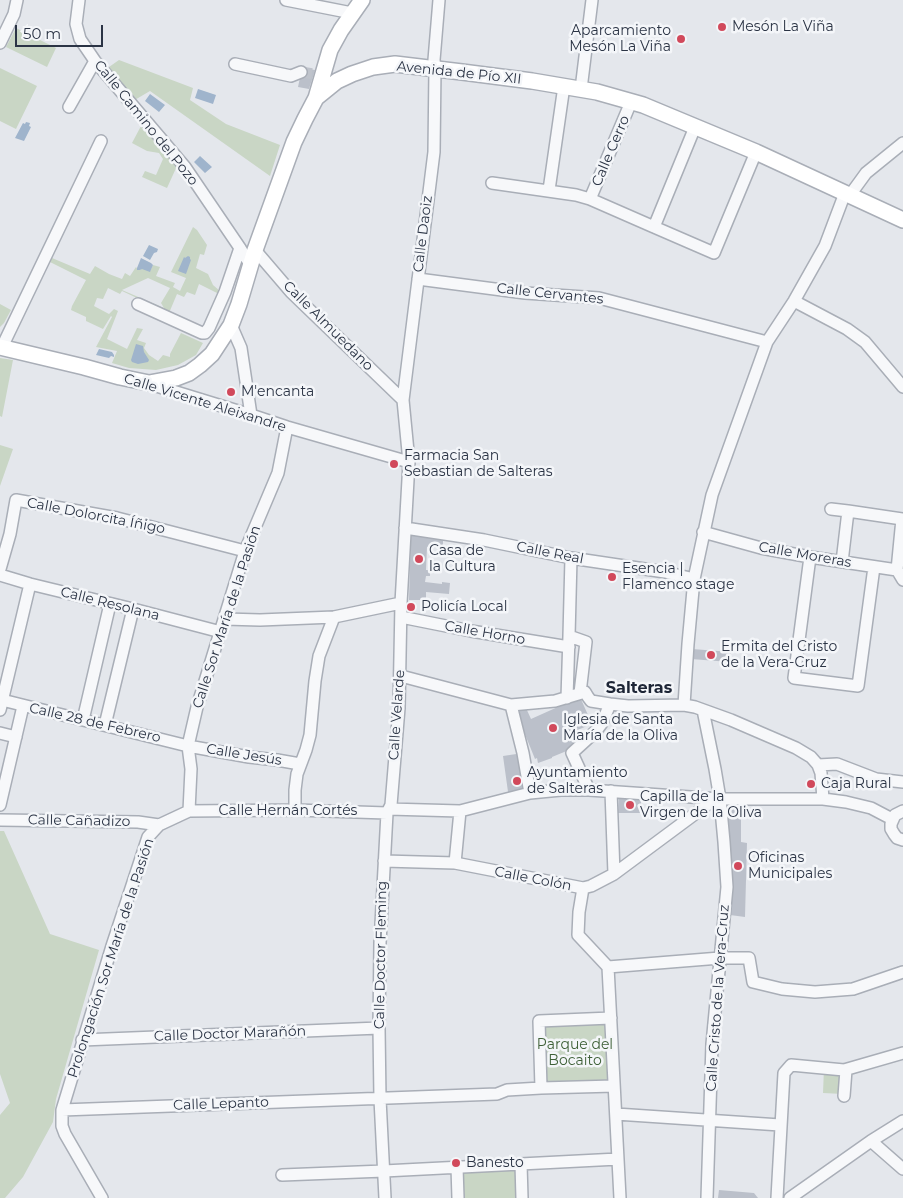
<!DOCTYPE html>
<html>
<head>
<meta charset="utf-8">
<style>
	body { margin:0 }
	#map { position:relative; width:903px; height:1198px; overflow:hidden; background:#e4e7ec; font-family:Montserrat,sans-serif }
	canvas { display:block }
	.scale { position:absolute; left:15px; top:25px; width:88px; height:22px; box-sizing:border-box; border:2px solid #2b3445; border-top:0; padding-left:6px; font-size:15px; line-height:18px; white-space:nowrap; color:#2b3445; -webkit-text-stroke:4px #f4f6f9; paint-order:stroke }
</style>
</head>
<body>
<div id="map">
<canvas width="903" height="1198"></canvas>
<div class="scale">50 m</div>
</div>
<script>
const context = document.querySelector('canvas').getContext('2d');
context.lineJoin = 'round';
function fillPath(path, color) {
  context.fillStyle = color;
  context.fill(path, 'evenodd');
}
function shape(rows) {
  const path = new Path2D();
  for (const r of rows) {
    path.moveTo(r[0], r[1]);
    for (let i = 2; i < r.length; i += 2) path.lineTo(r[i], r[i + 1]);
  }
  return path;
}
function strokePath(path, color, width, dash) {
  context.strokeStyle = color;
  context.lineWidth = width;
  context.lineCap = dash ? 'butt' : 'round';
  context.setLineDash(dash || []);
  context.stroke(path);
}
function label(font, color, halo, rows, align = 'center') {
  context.font = font + ' Montserrat,sans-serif';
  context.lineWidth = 5;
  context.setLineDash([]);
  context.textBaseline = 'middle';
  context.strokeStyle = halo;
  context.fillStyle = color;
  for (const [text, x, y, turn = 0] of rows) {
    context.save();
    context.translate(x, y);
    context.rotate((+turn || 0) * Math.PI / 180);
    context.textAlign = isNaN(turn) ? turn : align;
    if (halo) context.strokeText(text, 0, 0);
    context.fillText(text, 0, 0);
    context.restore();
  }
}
fillPath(shape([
	[16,28,56,48,47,67,6,47],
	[119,60,193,88,190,100,226,124,280,145,270,176,150,91,133,101,109,67],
	[0,68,37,86,16,129,0,121],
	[141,126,177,166,167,188,142,177,145,171,156,175,163,159,159,153,147,151,132,143],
	[193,227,197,230,207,245,204,255,200,254,196,268,208,274,213,285,220,291,219,294,199,284,195,295,187,292,184,297,177,294,169,313,122,291,120,294,108,288,103,299,97,298,94,306,109,314,114,309,118,311,107,339,127,349,137,328,143,329,137,340,146,343,144,348,149,355,158,361,163,355,170,357,170,354,181,333,203,343,196,355,178,365,156,370,129,368,112,363,117,351,96,347,112,317,111,316,103,329,86,321,86,317,71,310,72,306,86,280,50,262,52,258,90,274,95,266,109,274,122,279,125,273,130,276,136,267,138,270,140,270,142,268,150,271,153,265,160,267,156,276,175,283,173,287,180,291,186,278,171,272],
	[148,278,170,288,161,303,164,308,122,290],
	[0,304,11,310,4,323,0,327],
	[0,358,13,360,2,417,0,416],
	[0,445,13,449,0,486],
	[0,831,4,831,50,934,99,950,56,1099,53,1122,23,1177,5,1198,0,1198,0,1115,10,1103,0,1074],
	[611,1018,614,1086,541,1088,539,1021],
	[824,1068,844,1070,843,1094,823,1093],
	[521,1164,522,1198,458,1198,457,1167]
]), '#c9d6c5');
fillPath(shape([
	[198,89,216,95,213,104,195,98],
	[150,94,165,105,159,112,145,101],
	[26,122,30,123,29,126,31,127,24,141,15,138,23,123,25,124],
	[200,156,212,167,205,173,194,162],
	[149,245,158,249,157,252,154,253,150,260,143,256],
	[188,256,190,257,190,259,191,260,186,274,178,271,184,257,185,258],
	[141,258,151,263,153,265,150,272,142,269,140,270,137,270,137,268],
	[136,344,143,346,144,352,149,360,148,362,138,364,132,362,131,360],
	[99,349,112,352,114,355,114,357,111,356,109,358,96,355]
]), '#9fb4cc');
fillPath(shape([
	[302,68,315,70,309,89,298,87],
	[411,534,443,539,443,548,427,547,426,570,430,570,430,576,426,576,425,582,442,584,442,582,450,583,449,594,426,592,426,600,409,600],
	[692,649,731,652,730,662,691,659],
	[580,697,592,724,575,731,579,739,576,741,577,745,569,750,552,757,552,758,538,763,537,758,535,759,516,712,526,708,531,719],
	[523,753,530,793,509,799,503,756],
	[619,795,641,797,641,813,618,813],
	[726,806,741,806,741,842,747,843,745,917,730,915,732,889],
	[719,1190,754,1193,758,1198,718,1198]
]), '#bbc0ca');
strokePath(shape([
	[301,72,314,74]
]), '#bfc3cb', 11, [11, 5.5]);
const street = shape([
	[79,0,76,24,80,39,95,61,185,167,240,248,251,266],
	[286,0,352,13],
	[0,43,14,14,17,0],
	[235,64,291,76,301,72],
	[581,89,592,0],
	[69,107,95,61],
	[695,127,654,227,714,253,756,152],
	[492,183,576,195,590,199,654,227],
	[549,190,564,86],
	[850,195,866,173,903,143],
	[590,199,631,102],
	[255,250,291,292,403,400],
	[418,279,525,293,599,298,767,342],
	[794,301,847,329,865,342,903,387],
	[138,304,202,333,205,333,209,328,225,292,240,248],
	[231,325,241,348,251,415],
	[2,347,101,141],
	[150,384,251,415,287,427,409,462],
	[831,509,848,511],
	[405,528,484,540,571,558,665,572,694,579],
	[703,532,761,548,810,557,897,570,903,580],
	[810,557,794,678,858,686,874,567],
	[842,562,848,511,902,519,897,570],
	[0,569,10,534,16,500,117,518,245,551],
	[0,575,30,584,133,609,221,632],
	[401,617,471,631,569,647],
	[225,619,260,620,334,617,401,603],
	[569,636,571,558],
	[401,676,511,705,555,701,585,692,588,697,591,701,610,704,628,706,684,705,695,707,731,720,796,748,811,757,818,765,821,773,823,799],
	[567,698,569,636,586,642,580,693],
	[2,700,188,746,249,757,277,760,300,764],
	[511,705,523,753,530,793],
	[684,705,688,644,694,579,712,495,767,342,794,301,825,246,845,193],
	[0,710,30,584],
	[703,710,715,769,720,799,724,842,727,887,712,1044,707,1198],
	[83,720,110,604],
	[105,725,133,609],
	[0,733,16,737],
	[818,765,837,764,876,779,903,782],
	[589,790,572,753,596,731,602,723,610,704],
	[611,791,614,874],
	[0,805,23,706],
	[389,809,460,811,530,793,561,790,589,790,720,799,823,799,846,802,871,808,892,819],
	[295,810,295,790,297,774,306,750,310,735,315,681,319,656,334,617],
	[189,811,191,769,188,746,197,707,245,551,278,473,287,427],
	[903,811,895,815,891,824,891,829,894,834,897,838,903,840],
	[0,820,138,822,159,825],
	[384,861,455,863,583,888,591,886,614,874,715,799],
	[455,863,460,811],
	[583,888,579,912,578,935,608,967,620,1198],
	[608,967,720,958,749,958,753,982,782,989,815,992,853,989,903,972],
	[82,1040,379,1028],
	[541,1088,539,1021,611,1018],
	[844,1096,846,1070],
	[62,1110,497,1094,507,1090,541,1088,614,1086],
	[616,1114,780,1125],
	[871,1141,903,1169],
	[521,1164,522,1198],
	[457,1167,458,1198],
	[282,1175,384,1171,618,1159],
	[102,1198,65,1134,62,1126,62,1110,112,946,148,837,159,825,189,811,295,810,387,813],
	[385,1198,380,1099,379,1028,380,943,387,813,391,805,399,708,401,603,409,462,403,400,434,152,435,68,434,60,439,0],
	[777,1198,784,1073,791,1065,844,1070,903,1053],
	[790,1198,871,1141,903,1121]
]);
const secondary = shape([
	[316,98,330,50,341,30,362,0],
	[0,347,84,367,120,377,149,383,176,378,189,373,200,365,212,354,231,325,239,304,255,250,294,142,305,119,316,98,337,81,352,74,373,67,395,64,462,72,532,81,597,92,643,105,756,152,903,220]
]);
strokePath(street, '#a9aeb7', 14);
strokePath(secondary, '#a9aeb7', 18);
strokePath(street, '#f7f8fa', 11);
strokePath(secondary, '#fff', 15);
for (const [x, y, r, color] of [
	[722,27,5,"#d1495b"],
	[681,39,5,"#d1495b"],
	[231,392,5,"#d1495b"],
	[394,464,5,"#d1495b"],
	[419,559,5,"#d1495b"],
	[612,577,5,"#d1495b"],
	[411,607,5,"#d1495b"],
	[711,655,5,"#d1495b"],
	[553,728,5,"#d1495b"],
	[517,781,5,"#d1495b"],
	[811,784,5,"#d1495b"],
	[630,805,5,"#d1495b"],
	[738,866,5,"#d1495b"],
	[456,1163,5,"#d1495b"]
]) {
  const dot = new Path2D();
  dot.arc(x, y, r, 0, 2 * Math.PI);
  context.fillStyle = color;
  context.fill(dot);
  strokePath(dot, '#f4f6f9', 2);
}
label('14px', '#2b3445', '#f4f6f9', [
	["Mesón La Viña",732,27],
	["Aparcamiento",671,31,"right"],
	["Mesón La Viña",671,47,"right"],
	["M'encanta",241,392],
	["Farmacia San",404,456],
	["Sebastian de Salteras",404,472],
	["Casa de",429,551],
	["la Cultura",429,567],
	["Esencia |",622,569],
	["Flamenco stage",622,585],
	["Policía Local",421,607],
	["Ermita del Cristo",721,647],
	["de la Vera-Cruz",721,663],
	["Iglesia de Santa",563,720],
	["María de la Oliva",563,736],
	["Ayuntamiento",527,773],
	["de Salteras",527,789],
	["Caja Rural",821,784],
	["Capilla de la",640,797],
	["Virgen de la Oliva",640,813],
	["Oficinas",748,858],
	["Municipales",748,874],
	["Banesto",466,1163]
], 'left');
label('14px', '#2b3445', '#f4f6f9', [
	["Avenida de Pío XII",459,73,6],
	["Calle Camino del Pozo",146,123,51],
	["Calle Cerro",611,151,-67],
	["Calle Daoiz",423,234,-83],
	["Calle Cervantes",550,294,6],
	["Calle Almuedano",328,326,45],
	["Calle Vicente Aleixandre",205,403,17],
	["Calle Dolorcita Íñigo",96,516,11],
	["Calle Real",550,553,11],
	["Calle Moreras",805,555,10],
	["Calle Resolana",110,604,14],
	["Calle Sor María de la Pasión",227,617,-72],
	["Calle Horno",485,633,10],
	["Calle Velarde",397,715,-86],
	["Calle 28 de Febrero",95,723,13],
	["Calle Jesús",244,755,9],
	["Calle Hernán Cortés",288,811],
	["Calle Cañadizo",79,821,1],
	["Calle Colón",533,879,11],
	["Calle Doctor Fleming",381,955,-89],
	["Prolongación Sor María de la Pasión",111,958,-72],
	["Calle Cristo de la Vera-Cruz",718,998,-86],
	["Calle Doctor Marañón",230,1034,-2],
	["Calle Lepanto",221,1104,-2]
]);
label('14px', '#3f6138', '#f4f6f9', [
	["Parque del",575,1045],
	["Bocaito",575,1061]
]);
label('bold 16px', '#1d2536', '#f4f6f9', [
	["Salteras",639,688]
]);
</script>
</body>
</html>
